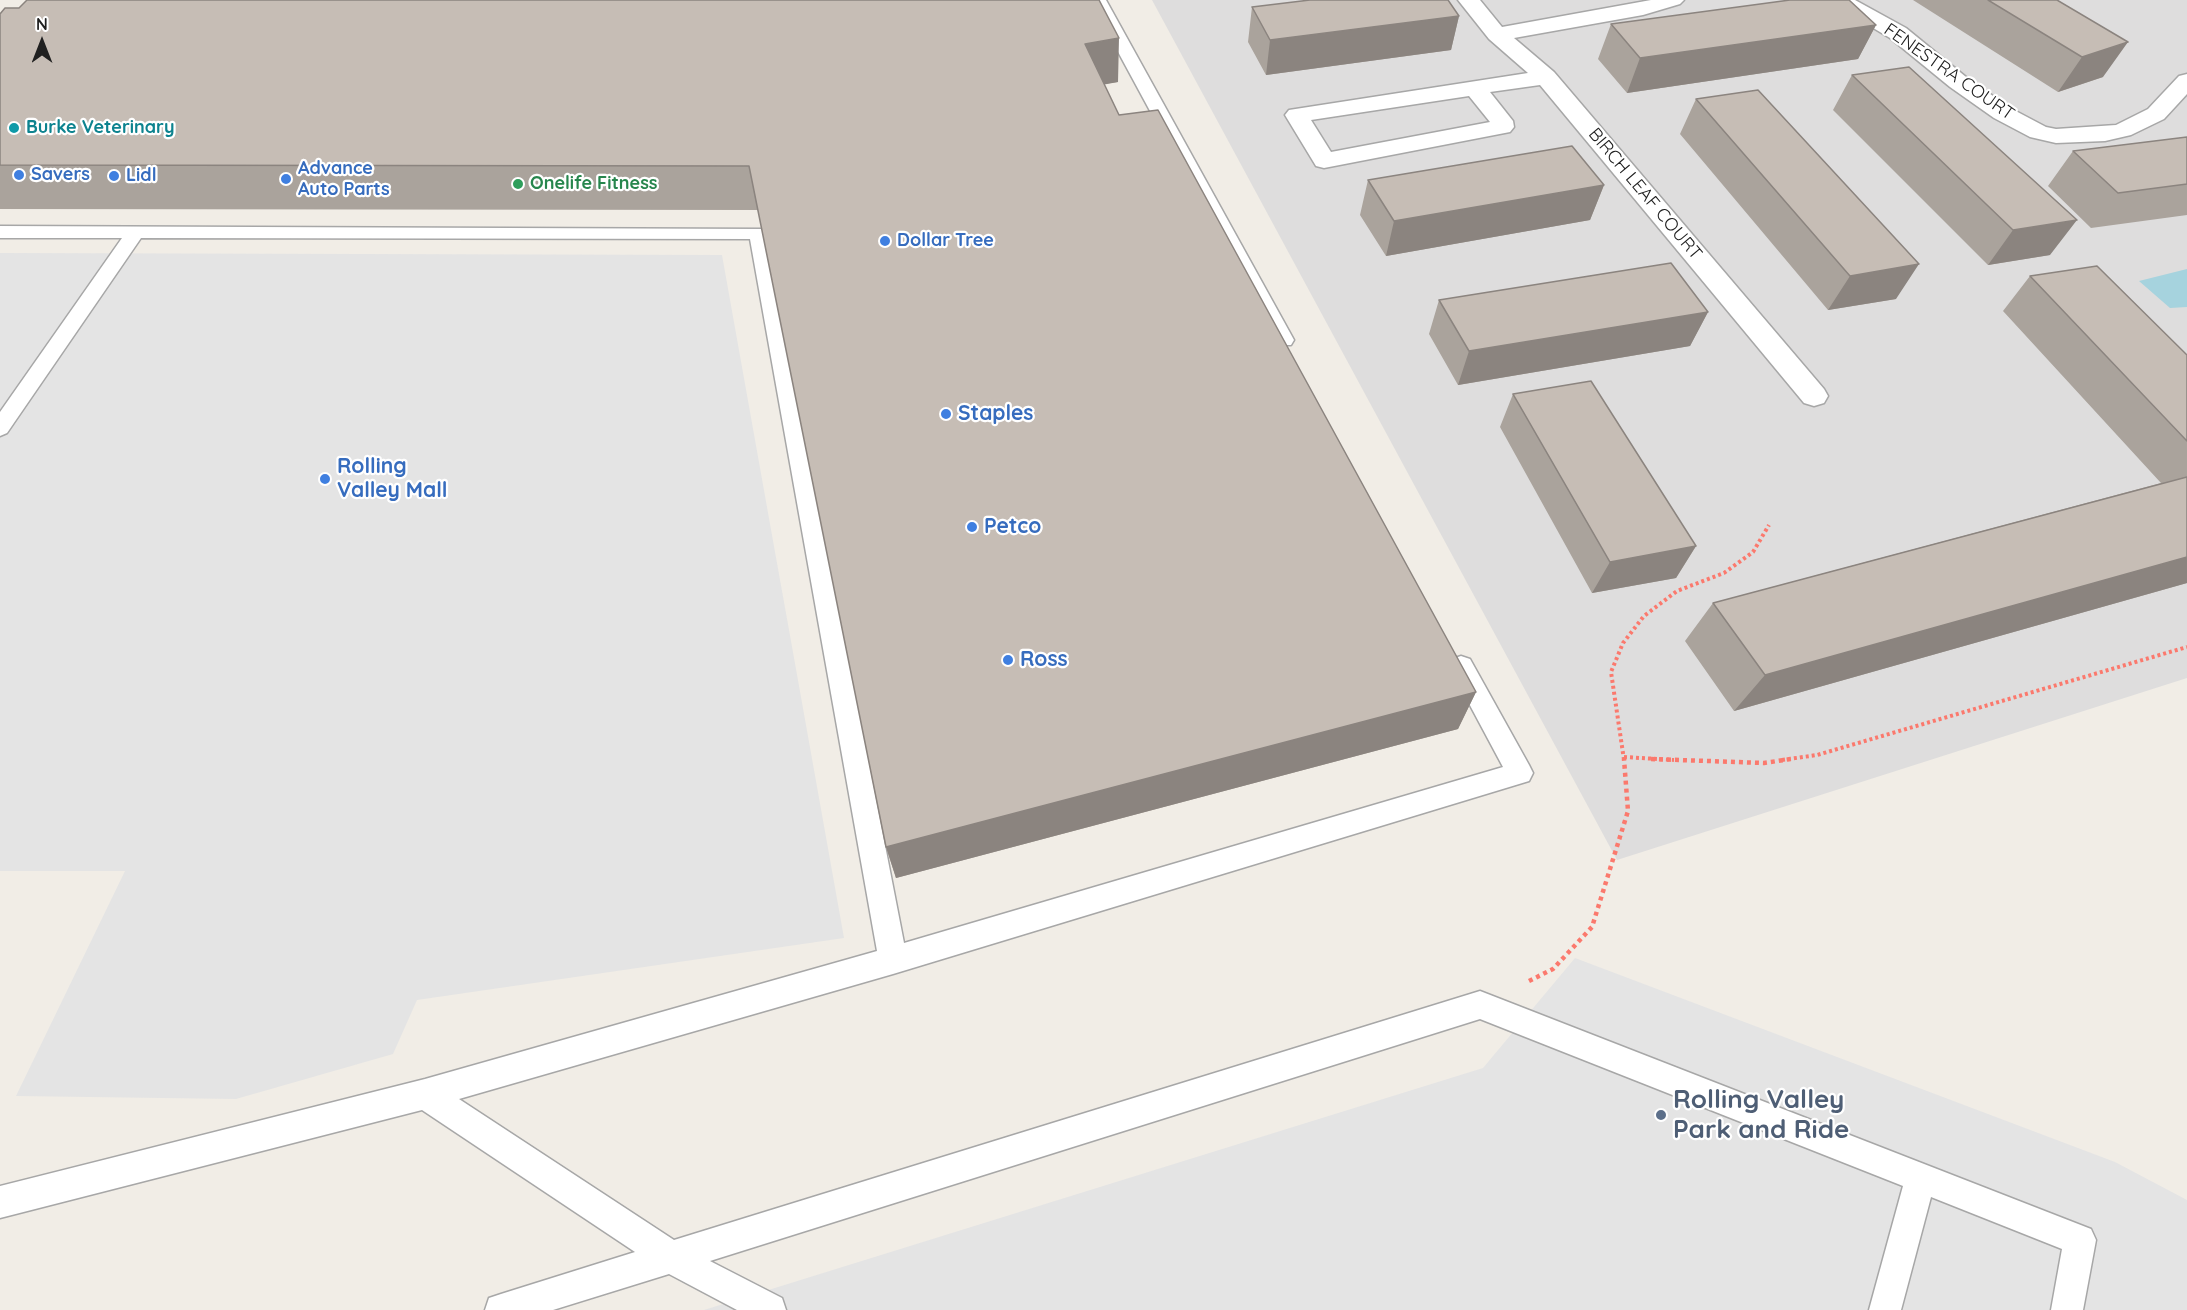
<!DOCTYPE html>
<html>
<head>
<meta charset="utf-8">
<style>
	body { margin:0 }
	#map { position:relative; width:2187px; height:1310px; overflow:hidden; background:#f1ede6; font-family:Quicksand,sans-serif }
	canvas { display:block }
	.north { position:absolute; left:12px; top:12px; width:60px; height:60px; -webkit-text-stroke:4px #fff; paint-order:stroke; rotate:0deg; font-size:16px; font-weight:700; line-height:24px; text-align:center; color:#202020 }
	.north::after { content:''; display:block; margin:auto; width:21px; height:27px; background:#202020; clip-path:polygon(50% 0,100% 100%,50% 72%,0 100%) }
</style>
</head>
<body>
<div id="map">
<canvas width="2187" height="1310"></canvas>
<div class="north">N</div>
</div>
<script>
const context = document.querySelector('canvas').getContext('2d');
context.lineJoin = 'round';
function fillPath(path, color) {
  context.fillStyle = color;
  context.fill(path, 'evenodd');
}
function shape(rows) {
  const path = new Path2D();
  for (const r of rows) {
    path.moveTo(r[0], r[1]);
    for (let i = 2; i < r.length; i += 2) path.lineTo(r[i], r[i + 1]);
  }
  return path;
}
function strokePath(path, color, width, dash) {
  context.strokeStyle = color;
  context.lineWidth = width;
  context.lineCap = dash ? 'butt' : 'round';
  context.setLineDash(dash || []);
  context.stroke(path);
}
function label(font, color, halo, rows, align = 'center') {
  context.font = font + ' Quicksand,sans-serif';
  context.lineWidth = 4.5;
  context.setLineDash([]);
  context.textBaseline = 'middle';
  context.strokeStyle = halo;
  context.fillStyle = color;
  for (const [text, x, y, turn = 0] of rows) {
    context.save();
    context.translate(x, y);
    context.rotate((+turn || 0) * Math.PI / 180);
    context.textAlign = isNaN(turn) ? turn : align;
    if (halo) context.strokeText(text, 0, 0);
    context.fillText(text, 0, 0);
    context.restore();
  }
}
fillPath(shape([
	[1152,0,2187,0,2187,678,1617,860]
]), '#dedddd');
fillPath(shape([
	[0,253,722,255,844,938,417,1000,393,1054,236,1099,16,1096,125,871,0,871],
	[1575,958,2115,1162,2187,1200,2187,1310,704,1310,1483,1068]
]), '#e4e4e4');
fillPath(shape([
	[2187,269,2187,307,2170,308,2139,281]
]), '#a6d3de');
const lane = shape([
	[1090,0,1106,0,1294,340,1291,345,1277,345,1274,340,1090,0],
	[0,226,765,229,904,943,1503,767,1449,666,1452,659,1461,656,1470,659,1529,765,1533,773,1529,781,893,974,459,1099,674,1240,1480,991,2091,1229,2096,1240,2083,1310,2051,1310,2062,1249,1931,1197,1901,1310,1869,1310,1903,1186,1480,1019,710,1261,782,1298,786,1310,737,1310,669,1274,553,1310,485,1310,489,1298,501,1294,635,1252,422,1110,0,1218,0,1186,425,1079,877,951,750,239,141,238,7,433,0,436,0,412,122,238,0,238,0,226]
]);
const street = shape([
	[1458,0,1480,0,1502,27,1651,0,1684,0,1680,4,1643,15,1514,38,1554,72,1824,389,1828,396,1824,403,1814,406,1804,403,1540,85,1490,92,1513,121,1514,127,1510,132,1324,168,1316,166,1285,115,1289,110,1528,73,1489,39,1458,0],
	[1469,96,1490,122,1331,152,1311,120,1469,96],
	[1829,0,1855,0,1906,28,1966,77,2010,108,2046,127,2056,129,2116,125,2148,109,2179,76,2187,74,2187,94,2164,119,2131,135,2105,141,2056,143,2030,137,1994,118,1950,87,1890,38,1833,4,1829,0]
]);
strokePath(lane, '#a7a7a7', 3);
strokePath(street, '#a7a7a7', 3);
strokePath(shape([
	[1624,757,1674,760],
	[1624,760,1611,672,1623,643,1644,616,1677,591,1724,573,1753,552,1769,525],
	[1782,760,1817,755,2187,647]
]), '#fb796d', 4, [3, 3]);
strokePath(shape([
	[1651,759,1764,763,1791,759],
	[1529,981,1553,969,1592,927,1628,811,1624,759]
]), '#fb796d', 4.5, [4, 4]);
fillPath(lane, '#fff');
fillPath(street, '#fff');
fillPath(shape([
	[1913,0,2057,0,2103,77,2058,92],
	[1252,7,1459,16,1451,50,1266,75,1248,42],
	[19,8,1118,82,1104,84,1119,115,1476,692,1458,729,896,878,886,847,758,210,0,209,0,14],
	[1611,24,1876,25,1858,59,1627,93,1598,59],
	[1852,75,2050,255,1988,265,1833,110],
	[1696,99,1896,299,1828,310,1680,134],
	[2187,137,2187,215,2091,228,2048,186,2073,151],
	[1368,180,1604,185,1590,220,1386,256,1360,215],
	[2030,276,2187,355,2187,583,1734,711,1685,641,1713,603,2161,483,2003,311],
	[1439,300,1708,312,1690,346,1458,385,1429,334],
	[1513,394,1696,546,1676,578,1592,593,1500,427]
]), '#aaa39c');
fillPath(shape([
	[1459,16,1451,50,1266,75,1270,40],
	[1876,25,1858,59,1627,93,1640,58],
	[1119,38,1118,82,1085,88,1085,44],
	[2128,42,2103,77,2058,92,2082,57],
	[1604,185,1590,220,1386,256,1394,221],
	[2077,220,2050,255,1988,265,2013,230],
	[1919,264,1896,299,1828,310,1850,276],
	[1708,312,1690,346,1458,385,1469,351],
	[1696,546,1676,578,1592,593,1610,562],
	[2187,557,2187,583,1734,711,1765,675],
	[1476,692,1458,729,896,878,886,847]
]), '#8b847f');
const building = shape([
	[27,0,1099,0,1119,38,1085,44,1119,115,1158,110,1476,692,886,847,749,166,0,165,0,14,5,8,19,8,27,0],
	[1310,0,1448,0,1459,16,1270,40,1252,7,1310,0],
	[1790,0,1849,0,1876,25,1640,58,1611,24,1790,0],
	[1988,0,2057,0,2128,42,2082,57,1988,0],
	[1909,67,2077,220,2013,230,1852,75,1909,67],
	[1758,90,1919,264,1850,276,1696,99,1758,90],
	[2187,137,2187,184,2118,193,2073,151,2187,137],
	[1572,146,1604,185,1394,221,1368,180,1572,146],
	[1671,263,1708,312,1469,351,1439,300,1671,263],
	[2097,266,2187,355,2187,441,2030,276,2097,266],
	[1591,381,1696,546,1610,562,1513,394,1591,381],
	[2187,477,2187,557,1765,675,1713,603,2187,477]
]);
fillPath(building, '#c6bdb5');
strokePath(building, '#8b847f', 1.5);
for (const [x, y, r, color] of [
	[14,128,6,"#0f9aa8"],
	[19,175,6,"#3f7fe0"],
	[114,176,6,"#3f7fe0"],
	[286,179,6,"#3f7fe0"],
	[518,184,6,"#2e9e5b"],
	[885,241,6,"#3f7fe0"],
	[946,414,6,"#3f7fe0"],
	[325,479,6,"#3f7fe0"],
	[972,527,6,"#3f7fe0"],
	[1008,660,6,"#3f7fe0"],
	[1661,1115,6,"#5c6f8a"]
]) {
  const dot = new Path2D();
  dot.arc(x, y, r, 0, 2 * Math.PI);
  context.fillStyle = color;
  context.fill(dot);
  strokePath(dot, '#fff', 2);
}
label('18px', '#202020', '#fff', [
	["FENESTRA COURT",1949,72,35],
	["BIRCH LEAF COURT",1645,194,50]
]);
label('bold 18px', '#0d838f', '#fff', [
	["Burke Veterinary",26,128]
], 'left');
label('bold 18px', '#366cbe', '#fff', [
	["Advance",298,169],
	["Auto Parts",298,190],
	["Savers",31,175],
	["Lidl",126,176],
	["Dollar Tree",897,241]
], 'left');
label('bold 18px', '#27864d', '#fff', [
	["Onelife Fitness",530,184]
], 'left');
label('bold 21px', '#366cbe', '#fff', [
	["Staples",958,414],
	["Rolling",337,467],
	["Valley Mall",337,491],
	["Petco",984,527],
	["Ross",1020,660]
], 'left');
label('bold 26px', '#4e5e75', '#fff', [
	["Rolling Valley",1673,1100],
	["Park and Ride",1673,1130]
], 'left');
</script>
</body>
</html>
